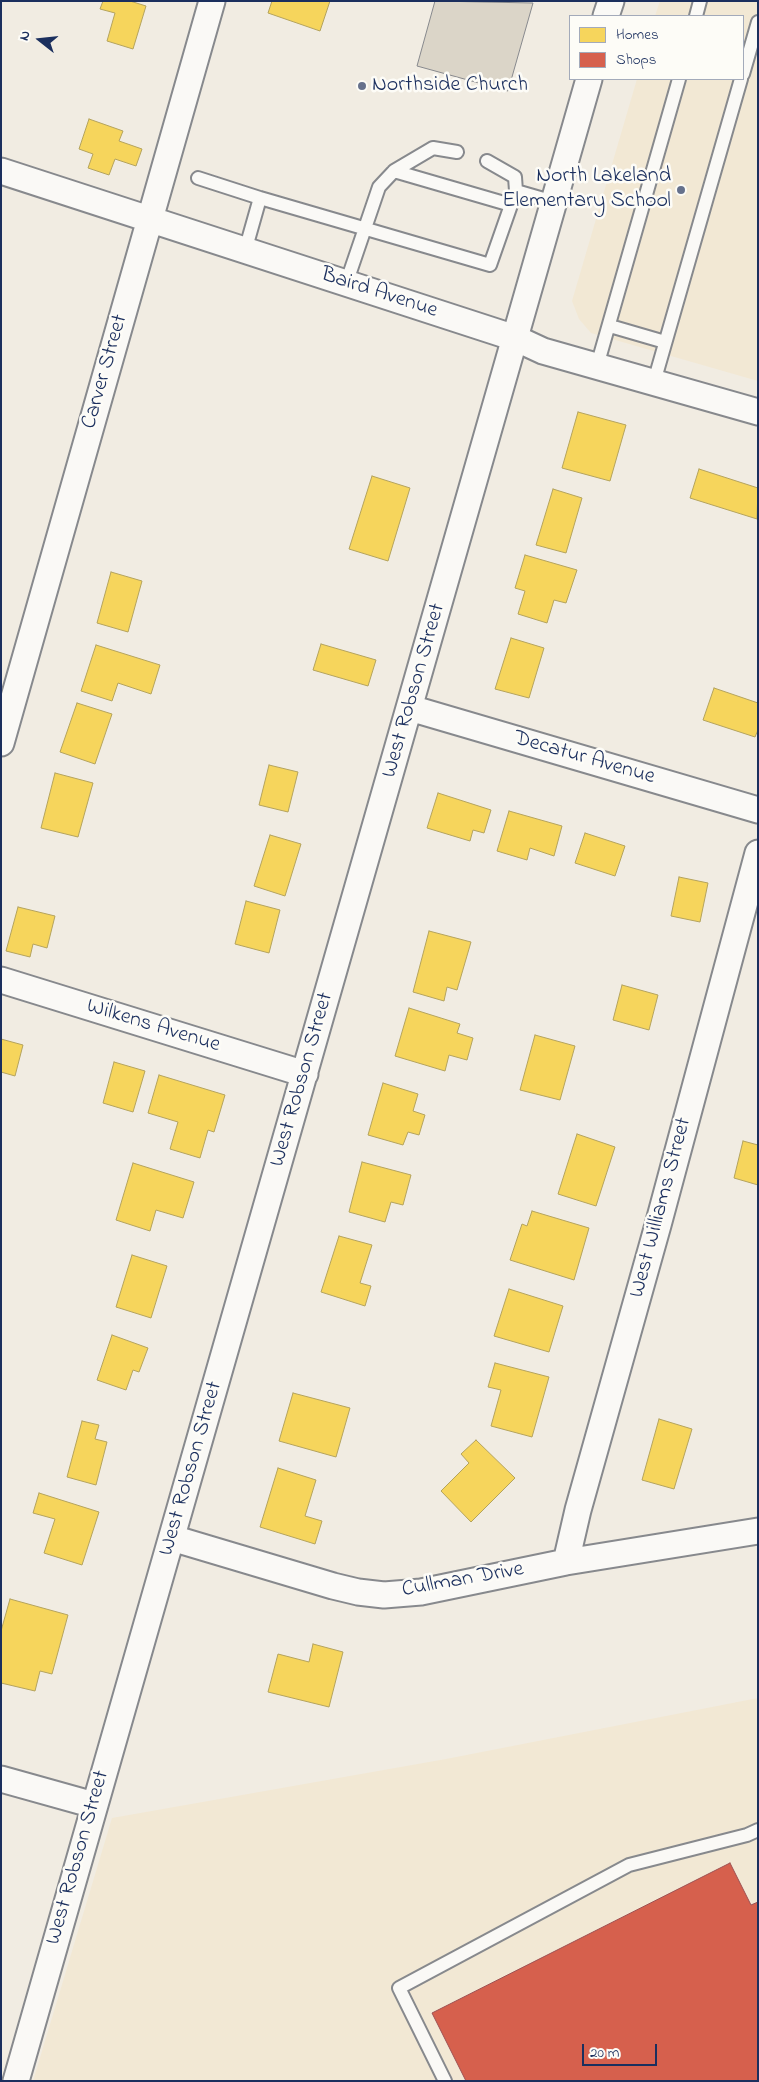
<!DOCTYPE html>
<html>
<head>
<meta charset="utf-8">
<style>
	body { margin:0 }
	#map { position:relative; width:759px; height:2082px; overflow:hidden; background:#f1ece2; font-family:"Indie Flower",sans-serif }
	canvas { display:block }
	.frame { position:absolute; inset:0; border:2px solid #1b2f5e; pointer-events:none }
	.legend { position:absolute; left:569px; top:15px; width:175px; height:65px; box-sizing:border-box; background:#fdfcf7; border:1px solid #a3aaba; margin:0; padding:6px 9px; list-style:none; font-size:15px; color:#1b2f5e }
	.legend li { display:flex; align-items:center; gap:10px; height:25px }
	.legend b { width:25px; border:1px solid #a3aaba }
	.north { position:absolute; left:15px; top:15px; width:50px; height:50px; -webkit-text-stroke:4px #fdfcf7; paint-order:stroke; rotate:286deg; font-size:14px; font-weight:700; line-height:20px; text-align:center; color:#1b2f5e }
	.north::after { content:''; display:block; margin:auto; width:18px; height:22px; background:#1b2f5e; clip-path:polygon(50% 0,100% 100%,50% 72%,0 100%) }
	.scale { position:absolute; left:582px; top:2044px; width:75px; height:22px; box-sizing:border-box; border:2px solid #1b2f5e; border-top:0; padding-left:6px; font-size:15px; line-height:18px; white-space:nowrap; color:#1b2f5e; -webkit-text-stroke:4px #fdfcf7; paint-order:stroke }
</style>
</head>
<body>
<div id="map">
<canvas width="759" height="2082"></canvas>
<div class="frame"></div>
<ul class="legend">
<li><b style="height:14px;background:#f6d55c"></b>Homes</li>
<li><b style="height:14px;background:#d6604d"></b>Shops</li>
</ul>
<div class="north">N</div>
<div class="scale">20 m</div>
</div>
<script>
const context = document.querySelector('canvas').getContext('2d');
context.lineJoin = 'round';
function fillPath(path, color) {
  context.fillStyle = color;
  context.fill(path, 'evenodd');
}
function shape(rows) {
  const path = new Path2D();
  for (const r of rows) {
    path.moveTo(r[0], r[1]);
    for (let i = 2; i < r.length; i += 2) path.lineTo(r[i], r[i + 1]);
  }
  return path;
}
function strokePath(path, color, width, dash) {
  context.strokeStyle = color;
  context.lineWidth = width;
  context.lineCap = dash ? 'butt' : 'round';
  context.setLineDash(dash || []);
  context.stroke(path);
}
function label(font, color, halo, rows, align = 'center') {
  context.font = font + ' "Indie Flower",sans-serif';
  context.lineWidth = 5;
  context.setLineDash([]);
  context.textBaseline = 'middle';
  context.strokeStyle = halo;
  context.fillStyle = color;
  for (const [text, x, y, turn = 0] of rows) {
    context.save();
    context.translate(x, y);
    context.rotate((+turn || 0) * Math.PI / 180);
    context.textAlign = isNaN(turn) ? turn : align;
    if (halo) context.strokeText(text, 0, 0);
    context.fillText(text, 0, 0);
    context.restore();
  }
}
fillPath(shape([
	[660,1,758,1,758,381,591,333,579,319,572,301,637,79,743,79,743,16,655,16],
	[758,1698,758,2081,33,2081,112,1818,446,1759]
]), '#f2e8d4');
const homes = shape([
	[103,1,130,1,146,6,133,49,107,41,115,13,100,9,103,1],
	[272,1,330,1,320,31,268,13,272,1],
	[89,119,123,131,119,141,142,149,136,166,115,159,109,175,88,168,93,154,79,149,89,119],
	[578,412,626,425,610,481,562,468,578,412],
	[699,469,758,488,757,519,690,498,699,469],
	[372,476,410,488,388,561,349,549,372,476],
	[553,489,582,498,566,553,536,545,553,489],
	[525,555,577,570,566,603,554,600,547,623,518,614,525,591,515,588,525,555],
	[111,572,142,581,128,632,97,623,111,572],
	[511,638,544,648,529,698,495,689,511,638],
	[321,644,376,660,368,686,313,670,321,644],
	[96,645,160,665,151,694,118,683,112,701,81,691,96,645],
	[714,688,758,703,758,730,755,737,703,720,714,688],
	[77,703,112,714,95,764,60,752,77,703],
	[269,765,298,772,288,812,259,805,269,765],
	[55,773,93,783,78,837,41,828,55,773],
	[438,793,491,810,484,833,473,830,470,841,427,828,438,793],
	[509,811,562,826,554,856,530,848,527,860,497,851,509,811],
	[585,833,625,846,615,876,575,863,585,833],
	[270,835,301,844,285,896,254,886,270,835],
	[679,877,708,883,700,922,671,916,679,877],
	[246,901,280,910,269,953,235,944,246,901],
	[18,907,55,916,47,948,33,944,30,957,6,951,18,907],
	[429,931,471,942,457,990,447,987,444,1001,413,992,429,931],
	[622,985,658,995,649,1030,613,1020,622,985],
	[409,1008,460,1024,457,1033,473,1038,467,1060,449,1055,445,1071,395,1056,409,1008],
	[535,1035,575,1046,560,1100,520,1090,535,1035],
	[1,1039,23,1045,15,1076,1,1072,1,1039],
	[114,1062,145,1071,133,1112,103,1103,114,1062],
	[159,1075,225,1095,214,1132,208,1130,200,1158,170,1149,178,1122,148,1113,159,1075],
	[383,1083,418,1094,413,1111,425,1115,419,1135,408,1132,403,1145,368,1135,383,1083],
	[577,1134,615,1147,596,1206,558,1194,577,1134],
	[743,1141,758,1145,758,1185,734,1178,743,1141],
	[362,1162,411,1175,403,1205,391,1202,385,1222,349,1212,362,1162],
	[133,1163,194,1182,183,1218,156,1210,150,1231,116,1220,133,1163],
	[532,1211,589,1228,574,1280,510,1260,522,1224,527,1226,532,1211],
	[339,1236,372,1245,360,1283,371,1286,365,1306,321,1292,339,1236],
	[132,1255,167,1266,151,1318,116,1307,132,1255],
	[509,1289,563,1306,549,1352,494,1336,509,1289],
	[112,1335,148,1348,139,1372,133,1370,126,1390,97,1380,112,1335],
	[495,1363,549,1377,532,1437,491,1426,501,1390,488,1387,495,1363],
	[293,1393,350,1408,336,1457,279,1441,293,1393],
	[659,1419,692,1429,674,1489,642,1480,659,1419],
	[82,1421,99,1425,95,1439,107,1442,96,1485,67,1477,82,1421],
	[476,1440,515,1478,471,1522,441,1491,469,1463,461,1454,476,1440],
	[278,1468,316,1480,305,1516,322,1521,315,1544,260,1527,278,1468],
	[39,1493,99,1512,82,1565,44,1553,55,1519,33,1513,39,1493],
	[10,1599,68,1615,52,1674,40,1671,35,1691,1,1683,1,1631,10,1599],
	[313,1644,343,1652,329,1707,268,1692,278,1654,309,1662,313,1644]
]);
fillPath(homes, '#f6d55c');
strokePath(homes, '#b4a35d', 1);
const shops = shape([
	[730,1863,751,1905,758,1902,758,2081,466,2081,432,2013,730,1863]
]);
fillPath(shops, '#d6604d');
strokePath(shops, '#9e5152', 1);
const building = shape([
	[435,1,533,3,508,91,417,66,435,1]
]);
fillPath(building, '#dbd5c8');
strokePath(building, '#87898d', 1);
const service = shape([
	[696,16,700,1],
	[743,74,758,22],
	[394,171,433,148,457,152],
	[198,178,260,198,490,265,511,205],
	[516,191,554,202],
	[245,251,260,198],
	[346,284,379,187,394,171,511,205,516,191,515,177,487,161],
	[610,326,665,342],
	[597,366,679,79],
	[654,382,741,79],
	[445,2081,399,1988,629,1865,747,1835,758,1830]
]);
const minor = shape([
	[606,16,611,1],
	[1,171,515,338,543,351,758,412],
	[410,708,758,810],
	[1,743,212,1],
	[1,980,305,1074],
	[172,1538,333,1586,358,1592,384,1595,421,1592,566,1562,758,1531],
	[566,1562,578,1510,658,1225,758,853],
	[1,1779,94,1805],
	[16,2081,589,79]
]);
strokePath(service, '#87898d', 16);
strokePath(minor, '#87898d', 29);
strokePath(service, '#faf9f6', 12);
strokePath(minor, '#faf9f6', 25);
for (const [x, y, r, color] of [
	[362,86,5,"#66718c"],
	[681,190,5,"#66718c"]
]) {
  const dot = new Path2D();
  dot.arc(x, y, r, 0, 2 * Math.PI);
  context.fillStyle = color;
  context.fill(dot);
  strokePath(dot, '#fdfcf7', 2);
}
label('22px', '#1b2f5e', '#fdfcf7', [
	["Northside Church",372,86],
	["North Lakeland",671,177,"right"],
	["Elementary School",671,202,"right"]
], 'left');
label('22px', '#1b2f5e', '#fdfcf7', [
	["Baird Avenue",379,294,18],
	["Carver Street",106,372,-74],
	["West Robson Street",415,691,-74],
	["Decatur Avenue",584,759,16],
	["Wilkens Avenue",153,1027,17],
	["West Robson Street",303,1080,-74],
	["West Williams Street",662,1208,-75],
	["West Robson Street",192,1469,-74],
	["Cullman Drive",463,1581,-10],
	["West Robson Street",79,1858,-74]
]);
</script>
</body>
</html>
